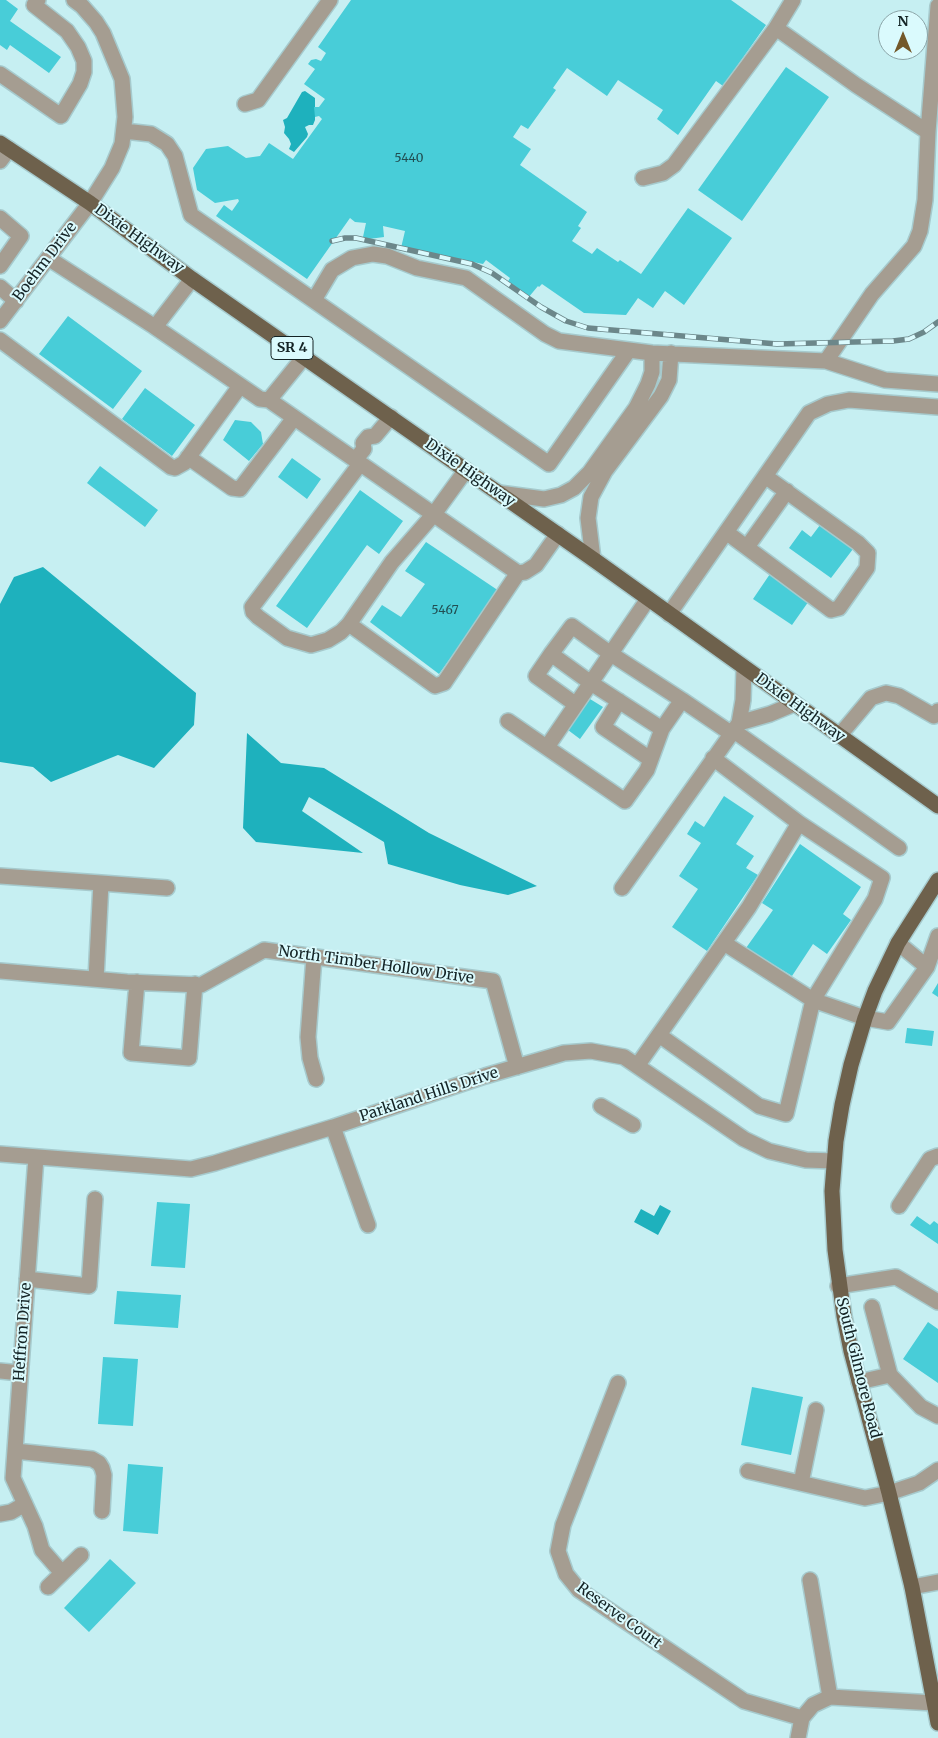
<!DOCTYPE html>
<html>
<head>
<meta charset="utf-8">
<style>
	body { margin:0 }
	#map { position:relative; width:938px; height:1738px; overflow:hidden; background:#c6eff2; font-family:Merriweather,serif }
	canvas { display:block }
	.north { position:absolute; left:878px; top:10px; width:50px; height:50px; box-sizing:border-box; background:#dafafd; border:1px solid #8ba4a7; border-radius:50%; rotate:0deg; font-size:14px; font-weight:700; line-height:20px; text-align:center; color:#142325 }
	.north::after { content:''; display:block; margin:auto; width:18px; height:22px; background:#73582a; clip-path:polygon(50% 0,100% 100%,50% 72%,0 100%) }
</style>
</head>
<body>
<div id="map">
<canvas width="938" height="1738"></canvas>
<div class="north">N</div>
</div>
<script>
const context = document.querySelector('canvas').getContext('2d');
context.lineJoin = 'round';
function fillPath(path, color) {
  context.fillStyle = color;
  context.fill(path, 'evenodd');
}
function shape(rows) {
  const path = new Path2D();
  for (const r of rows) {
    path.moveTo(r[0], r[1]);
    for (let i = 2; i < r.length; i += 2) path.lineTo(r[i], r[i + 1]);
  }
  return path;
}
function strokePath(path, color, width, dash) {
  context.strokeStyle = color;
  context.lineWidth = width;
  context.lineCap = dash ? 'butt' : 'round';
  context.setLineDash(dash || []);
  context.stroke(path);
}
function label(font, color, halo, rows, align = 'center') {
  context.font = font + ' Merriweather,serif';
  context.lineWidth = 4;
  context.setLineDash([]);
  context.textBaseline = 'middle';
  context.strokeStyle = halo;
  context.fillStyle = color;
  for (const [text, x, y, turn = 0] of rows) {
    context.save();
    context.translate(x, y);
    context.rotate((+turn || 0) * Math.PI / 180);
    context.textAlign = isNaN(turn) ? turn : align;
    if (halo) context.strokeText(text, 0, 0);
    context.fillText(text, 0, 0);
    context.restore();
  }
}
fillPath(shape([
	[305,91,315,98,315,120,313,125,309,125,305,127,308,134,307,137,294,152,289,149,291,144,289,139,284,133,285,127,283,120,287,118,302,92],
	[43,567,196,693,194,725,154,768,118,755,51,782,33,767,0,762,0,604,14,577],
	[247,733,281,763,324,768,429,833,537,886,508,895,460,885,388,864,384,842,309,797,302,811,363,853,256,842,243,828],
	[660,1205,671,1211,658,1235,634,1222,641,1209,654,1216]
]), '#1eb1bd');
fillPath(shape([
	[0,0,6,0,18,9,10,21,61,57,49,73,10,45,7,50,0,45],
	[351,0,731,0,766,25,723,86,716,81,678,135,657,119,663,110,618,80,607,96,567,68,553,88,556,90,528,129,521,125,513,137,531,149,520,165,587,212,578,226,581,228,572,241,592,254,597,248,618,262,620,260,641,274,688,208,732,238,684,305,665,291,653,308,638,298,626,315,584,313,542,284,539,287,538,286,528,298,507,283,510,278,486,260,483,264,468,261,468,263,401,248,405,231,383,226,384,237,369,239,363,237,366,223,355,222,350,218,307,279,216,216,224,205,232,211,239,201,238,199,215,203,197,190,193,168,206,149,228,146,246,158,260,156,269,143,293,159,322,119,319,116,315,117,314,107,319,107,325,99,304,84,315,69,308,64,311,60,316,59,321,61,326,53,318,47],
	[786,67,829,97,742,221,698,190],
	[68,316,142,371,113,409,39,354],
	[145,388,195,425,172,456,122,419],
	[235,420,251,422,261,432,263,444,249,461,223,440],
	[292,458,321,479,307,499,278,477],
	[100,466,158,510,145,527,87,483],
	[360,490,403,521,379,554,367,545,307,628,276,606],
	[820,525,853,549,831,578,789,548,802,530,811,537],
	[426,542,499,591,439,674,370,622,382,605,401,617,425,584,405,571],
	[772,571,811,598,792,625,753,599],
	[590,699,603,707,580,739,568,730],
	[724,796,754,816,736,844,754,856,746,868,758,875,707,951,672,927,698,889,679,876,701,843,687,834,695,821,704,827],
	[800,844,861,887,843,914,851,920,827,954,813,944,792,976,746,948,773,910,762,903],
	[938,983,938,997,932,993],
	[907,1028,934,1031,932,1046,905,1043],
	[157,1202,190,1204,185,1268,151,1266],
	[917,1216,930,1225,934,1221,938,1224,938,1244,910,1225],
	[117,1291,181,1295,178,1328,114,1324],
	[928,1322,938,1329,938,1383,903,1359],
	[103,1357,138,1359,133,1426,98,1424],
	[752,1387,803,1397,791,1455,741,1445],
	[128,1464,163,1467,158,1534,123,1531],
	[110,1559,136,1583,89,1632,64,1608]
]), '#48cdd8');
const minor = shape([
	[776,28,856,85,928,132],
	[0,74,61,116,80,84,84,72,84,61,78,47,67,31,34,5,38,0],
	[245,104,258,100,330,0],
	[124,131,151,134,167,144,175,156,191,215,549,464,629,350],
	[0,161,9,149],
	[643,178,663,173,674,165,776,28,793,0],
	[0,218,21,236,0,266],
	[48,258,155,327,260,399,269,400,304,357],
	[0,287,16,301],
	[314,300,332,270,352,258,373,254,387,256,417,268,466,278,545,334,559,341,652,353,826,361,885,380,938,384],
	[0,321,90,203,112,168,122,144,125,117,122,79,103,33,96,22,82,6,74,0],
	[155,327,192,279],
	[0,340,171,467,175,468,184,463,240,386],
	[826,361,872,294,914,246,920,231,925,200,928,132,938,6],
	[269,400,518,573,525,572,536,565,558,534],
	[188,457,232,488,240,489,294,418],
	[355,460,364,449,363,443,368,437,375,436,391,417],
	[466,470,434,514,392,562,349,624,435,686,444,683,518,573],
	[499,493,544,499,561,495,574,488,590,472,636,408,648,384,652,372,652,353],
	[726,532,831,610,839,608,867,568,868,553,858,543,765,476],
	[747,547,787,491],
	[593,559,588,518,591,497,605,471,661,396,669,380,671,353],
	[669,614,809,413,828,404,849,400,938,407],
	[349,624,341,632,328,640,311,645,287,638,258,617,253,612,252,607,360,464],
	[551,654,536,676,575,704],
	[682,700,662,729,591,683,551,654,572,626,611,654,682,700,732,734],
	[619,701,603,727,650,759],
	[508,721,625,801,647,770,662,729],
	[739,723,770,714,794,704],
	[734,731,899,848],
	[839,736,871,698,886,693,899,696,934,716,938,711],
	[547,747,648,599],
	[713,758,799,823],
	[0,876,101,883,96,979],
	[101,883,167,888],
	[622,888,739,723,743,700,744,668],
	[724,943,813,1000,865,1018,888,1022,927,967,938,936],
	[898,943,927,967],
	[314,957,308,1037,310,1058,316,1079],
	[0,971,127,982,201,985,264,950,493,981,517,1067],
	[137,982,131,1053,189,1058,195,984],
	[637,1066,749,907,799,823,882,878,875,899,813,1000,786,1114,759,1106,659,1035],
	[601,1106,633,1125],
	[333,1127,368,1225],
	[0,1154,191,1169,215,1163,333,1127,485,1076,564,1053,591,1051,624,1057,744,1139,769,1151,806,1160,834,1161],
	[36,1157,13,1478,35,1526,42,1550,62,1573],
	[899,1206,930,1159,938,1156],
	[27,1279,89,1286,95,1199],
	[838,1286,896,1277,938,1302],
	[872,1307,890,1375,921,1407,938,1416],
	[0,1371,20,1373],
	[859,1382,890,1375],
	[618,1383,563,1525,558,1551,566,1574,579,1590,744,1701,802,1718],
	[15,1451,92,1459,99,1463,102,1468,104,1475,102,1511],
	[748,1471,865,1498,889,1493,919,1483,938,1470],
	[801,1483,816,1410],
	[0,1514,11,1512,25,1504],
	[810,1580,830,1697],
	[48,1587,81,1555],
	[912,1587,938,1582],
	[798,1738,802,1718,813,1705,830,1697,934,1703]
]);
const major = shape([
	[0,143,90,203,192,279,593,559,938,806],
	[938,880,898,943,875,991,865,1018,851,1065,842,1105,836,1141,832,1191,835,1250,844,1316,851,1351,889,1493,912,1587,938,1723]
]);
strokePath(minor, '#a6cacd', 18);
strokePath(major, '#a6cacd', 18);
strokePath(minor, '#a59d91', 15);
strokePath(major, '#6e614c', 15);
const rail = shape([
	[332,241,345,238,356,238,472,264,492,273,541,307,566,321,588,328,777,344,893,341,909,339,924,332,938,322]
]);
strokePath(rail, '#6c878a', 5.5);
strokePath(rail, '#dafafd', 4, [11]);
label('12px', '#214e52', null, [
	["5440",409,159],
	["5467",445,611]
]);
for (const [x, y, w] of [
	[292,348,42]
]) {
  const box = new Path2D();
  box.roundRect(x - w / 2, y - 11.5, w, 23, 4);
  context.fillStyle = '#dafafd';
  context.fill(box);
  strokePath(box, '#142325', 1);
}
label('bold 14px', '#142325', null, [
	["SR 4",292,348]
]);
label('15px', '#142325', '#dafafd', [
	["Dixie Highway",139,239,36],
	["Boehm Drive",45,262,-53],
	["Dixie Highway",470,473,35],
	["Dixie Highway",800,708,36],
	["North Timber Hollow Drive",376,965,8],
	["Parkland Hills Drive",429,1095,-18],
	["Heffron Drive",23,1332,-86],
	["South Gilmore Road",858,1368,76],
	["Reserve Court",619,1616,36]
]);
</script>
</body>
</html>
